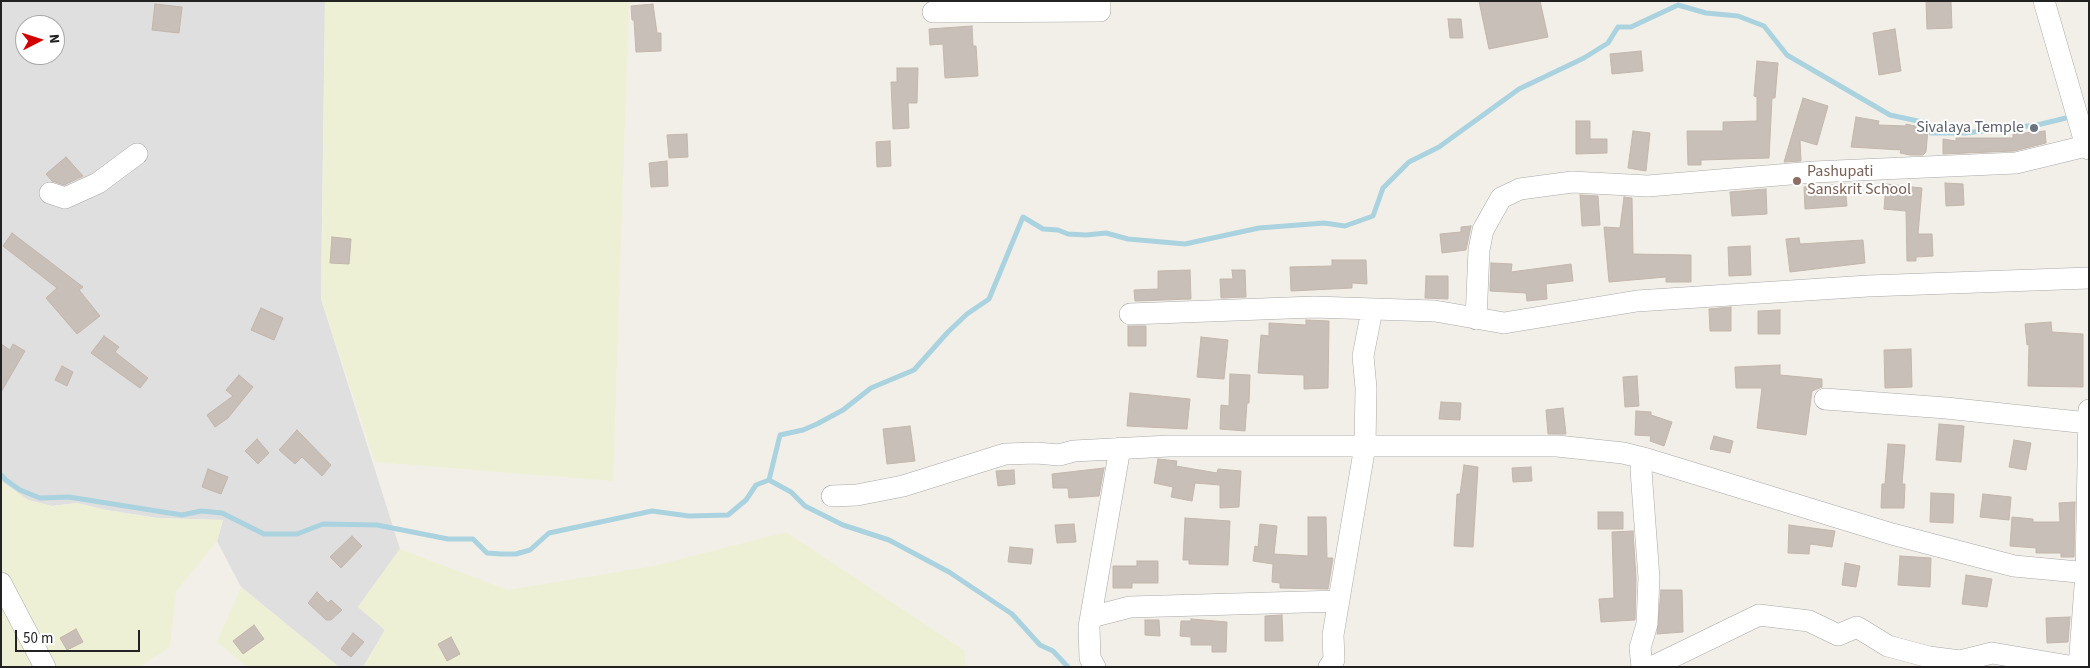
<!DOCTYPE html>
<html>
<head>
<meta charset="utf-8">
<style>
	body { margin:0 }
	#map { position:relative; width:2090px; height:668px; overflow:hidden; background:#f2efe9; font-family:"Source Sans 3",sans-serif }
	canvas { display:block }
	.frame { position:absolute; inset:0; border:2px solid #222; pointer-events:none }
	.north { position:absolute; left:15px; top:15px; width:50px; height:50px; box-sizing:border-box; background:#fff; border:1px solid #a7a7a7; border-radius:50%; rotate:85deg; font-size:14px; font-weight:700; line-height:20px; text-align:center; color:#222 }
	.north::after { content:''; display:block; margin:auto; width:18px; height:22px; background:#d40000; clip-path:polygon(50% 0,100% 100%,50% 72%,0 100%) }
	.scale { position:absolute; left:15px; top:630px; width:125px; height:22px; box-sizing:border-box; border:2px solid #222; border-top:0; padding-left:6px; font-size:15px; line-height:18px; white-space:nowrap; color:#222; -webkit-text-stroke:4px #fff; paint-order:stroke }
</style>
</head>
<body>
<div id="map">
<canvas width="2090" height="668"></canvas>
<div class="frame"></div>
<div class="north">N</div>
<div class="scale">50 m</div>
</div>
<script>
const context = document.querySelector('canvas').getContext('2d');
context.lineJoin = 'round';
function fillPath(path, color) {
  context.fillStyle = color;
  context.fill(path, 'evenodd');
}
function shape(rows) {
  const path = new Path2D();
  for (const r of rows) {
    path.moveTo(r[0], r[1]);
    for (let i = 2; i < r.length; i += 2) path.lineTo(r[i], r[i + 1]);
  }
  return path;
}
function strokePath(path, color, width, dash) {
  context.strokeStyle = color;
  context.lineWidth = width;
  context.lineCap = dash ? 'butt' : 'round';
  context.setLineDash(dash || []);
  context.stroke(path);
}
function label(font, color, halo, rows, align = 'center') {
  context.font = font + ' "Source Sans 3",sans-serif';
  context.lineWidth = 4;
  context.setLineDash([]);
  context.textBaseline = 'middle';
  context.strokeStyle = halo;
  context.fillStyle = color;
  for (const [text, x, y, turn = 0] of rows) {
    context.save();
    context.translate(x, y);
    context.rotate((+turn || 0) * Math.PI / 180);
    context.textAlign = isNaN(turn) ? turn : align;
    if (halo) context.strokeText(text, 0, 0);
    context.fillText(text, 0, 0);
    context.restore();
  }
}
fillPath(shape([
	[1,1,325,1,321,299,400,549,358,607,385,630,363,667,339,667,241,587,217,541,223,520,157,518,106,510,77,503,52,506,28,500,1,481],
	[25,25,55,25,55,55,25,55]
]), '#e0dfdf');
fillPath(shape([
	[325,1,629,1,613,481,375,462,321,299],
	[1,481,28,500,52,506,77,503,106,510,157,518,223,520,217,541,176,592,170,647,139,667,1,667],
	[786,532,964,650,966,667,363,667,385,630,358,607,400,549,508,590,654,566],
	[241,587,339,667,247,667,217,642]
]), '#eef0d5');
strokePath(shape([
	[1,475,6,480,20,490,40,498,69,497,182,515,201,511,222,513,264,534,297,534,323,524,377,525,448,539,473,539,487,553,501,554,516,554,530,550,549,533,652,511,689,516,728,515,746,500,756,485,769,480,780,435,803,430,817,424,843,410,871,388,914,370,948,332,967,314,989,299,1023,217,1043,229,1058,230,1068,234,1086,235,1106,233,1128,239,1185,244,1259,228,1324,223,1345,226,1373,216,1383,188,1409,162,1439,147,1519,89,1584,58,1608,43,1618,27,1631,27,1678,5,1706,13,1738,16,1764,26,1787,55,1890,115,1927,123,1931,133,1965,133,2037,125,2066,118],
	[769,480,791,492,805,506,843,525,889,540,949,572,1012,614,1040,645,1053,651,1068,667]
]), '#aad3df', 5);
const building = shape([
	[1479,1,1540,1,1548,37,1489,49,1479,1],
	[1926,1,1951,1,1952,28,1927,29,1926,1],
	[155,4,182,7,179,33,152,30,155,4],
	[653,4,657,33,661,33,661,51,636,52,634,20,632,20,631,6,653,4],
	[1448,19,1461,19,1463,38,1450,38,1448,19],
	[972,26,973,46,976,46,978,76,945,78,943,44,930,45,929,29,972,26],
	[1895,29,1901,71,1879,75,1873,33,1895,29],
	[1641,51,1643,71,1612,74,1610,54,1641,51],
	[1757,61,1778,63,1775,98,1772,98,1769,158,1701,160,1701,165,1688,165,1687,131,1723,131,1723,122,1757,121,1757,97,1754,96,1757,61],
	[897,68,918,68,917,103,908,103,909,128,893,129,891,82,897,82,897,68],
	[1803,98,1828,106,1817,145,1800,140,1801,161,1784,162,1803,98],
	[1856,117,1879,121,1878,125,1906,126,1906,124,1928,129,1926,152,1923,155,1910,155,1900,153,1901,150,1851,147,1856,117],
	[1576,121,1590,121,1590,139,1607,139,1607,153,1576,154,1576,121],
	[1633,131,1650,133,1646,171,1628,168,1633,131],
	[2045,131,2046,143,2014,151,1943,154,1943,139,1956,141,1956,138,2013,138,2013,134,2045,131],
	[687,134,688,157,669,158,667,135,687,134],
	[890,141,891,166,877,167,876,142,890,141],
	[66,157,83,176,64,185,52,181,46,174,66,157],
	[667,161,668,186,651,187,649,163,667,161],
	[1945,183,1963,184,1964,205,1946,206,1945,183],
	[1845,184,1847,206,1805,209,1804,187,1845,184],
	[1886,184,1922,188,1918,234,1932,234,1933,256,1916,257,1916,261,1907,261,1906,211,1884,209,1886,184],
	[1766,189,1767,214,1732,216,1730,192,1766,189],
	[1580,195,1598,196,1600,225,1582,226,1580,195],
	[1624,197,1632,198,1633,254,1691,255,1691,282,1666,282,1666,277,1609,282,1604,227,1620,228,1624,197],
	[1471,226,1466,250,1442,253,1440,234,1461,232,1461,227,1471,226],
	[12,233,83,287,79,290,100,316,77,334,46,298,57,288,3,246,12,233],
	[332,237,351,239,349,264,330,263,332,237],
	[1799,238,1800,244,1863,240,1865,263,1790,272,1786,239,1799,238],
	[1750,246,1751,275,1729,276,1728,247,1750,246],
	[1332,260,1366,260,1367,284,1352,283,1352,288,1291,291,1290,267,1332,266,1332,260],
	[1491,263,1512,264,1511,272,1571,264,1573,281,1546,284,1547,299,1527,301,1526,293,1490,291,1491,263],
	[1190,270,1191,299,1135,301,1134,290,1158,289,1158,271,1190,270],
	[1232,270,1245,270,1246,297,1221,298,1220,279,1233,279,1232,270],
	[1426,276,1448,276,1448,299,1425,298,1426,276],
	[1731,307,1731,331,1710,331,1709,309,1731,307],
	[261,308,283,318,274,340,251,330,261,308],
	[1780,310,1780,334,1758,334,1758,311,1780,310],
	[1306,320,1329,321,1328,388,1304,389,1304,375,1258,373,1261,335,1269,336,1269,323,1306,325,1306,320],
	[2051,322,2052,332,2083,334,2083,387,2028,386,2029,344,2027,345,2025,324,2051,322],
	[1128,326,1146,326,1146,346,1128,346,1128,326],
	[104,336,119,347,115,352,148,378,140,388,91,353,104,336],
	[1201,337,1228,340,1224,379,1197,377,1201,337],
	[1,344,10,350,13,344,25,351,1,392,1,344],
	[1911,349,1912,387,1885,388,1884,350,1911,349],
	[1780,365,1780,375,1822,379,1822,387,1812,391,1806,435,1757,428,1762,388,1736,388,1735,367,1780,365],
	[62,366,73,372,67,386,55,380,62,366],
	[1230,374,1250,375,1249,403,1247,403,1245,431,1220,429,1221,405,1229,406,1230,374],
	[239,375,253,387,228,418,215,427,207,415,233,396,226,390,239,375],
	[1637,376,1639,406,1625,407,1623,377,1637,376],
	[1130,393,1190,399,1187,429,1127,426,1130,393],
	[1441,402,1461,403,1460,420,1439,419,1441,402],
	[1563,408,1566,434,1548,434,1546,410,1563,408],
	[1636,411,1651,412,1651,415,1672,422,1664,446,1650,441,1651,436,1635,435,1636,411],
	[1939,424,1964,426,1961,462,1936,460,1939,424],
	[910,426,915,461,887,464,883,429,910,426],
	[297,430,331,465,322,476,302,457,295,464,279,450,297,430],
	[1714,436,1733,441,1730,453,1710,449,1714,436],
	[257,439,269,453,258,464,245,451,257,439],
	[2014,440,2031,443,2026,470,2009,467,2014,440],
	[1888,444,1905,445,1902,484,1905,484,1904,508,1881,508,1882,484,1885,484,1888,444],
	[1158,459,1177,461,1176,466,1217,473,1218,469,1241,471,1239,507,1220,508,1220,485,1195,483,1192,501,1171,497,1173,487,1154,483,1158,459],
	[1464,465,1478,467,1473,547,1454,546,1457,494,1460,494,1464,465],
	[1531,467,1532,481,1513,482,1512,468,1531,467],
	[1104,468,1099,496,1069,498,1068,488,1053,488,1052,474,1104,468],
	[208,469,228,477,221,494,202,487,208,469],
	[1014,470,1015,484,998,486,996,471,1014,470],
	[1931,493,1954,494,1953,523,1930,522,1931,493],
	[1983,494,2011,497,2009,520,1980,517,1983,494],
	[2075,502,2074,557,2061,557,2061,553,2036,553,2036,548,2010,546,2012,517,2033,519,2033,522,2060,522,2059,503,2075,502],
	[1598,512,1623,512,1623,529,1598,529,1598,512],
	[1308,517,1326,517,1327,558,1333,558,1328,589,1280,588,1280,583,1272,582,1273,564,1253,561,1255,546,1258,547,1260,524,1277,526,1274,554,1308,556,1308,517],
	[1185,518,1230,521,1228,565,1189,564,1189,560,1183,560,1185,518],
	[1074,524,1076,542,1057,543,1055,525,1074,524],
	[1789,525,1835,531,1832,547,1810,544,1809,554,1788,553,1789,525],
	[1633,531,1636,578,1635,620,1601,622,1599,599,1614,598,1612,532,1633,531],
	[352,536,362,546,341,568,330,557,352,536],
	[1010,547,1033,549,1031,564,1008,562,1010,547],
	[1900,556,1931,558,1930,587,1898,585,1900,556],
	[1137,561,1158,561,1158,583,1132,583,1132,588,1113,588,1113,566,1137,566,1137,561],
	[1845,563,1860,566,1856,587,1842,585,1845,563],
	[1966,575,1992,579,1987,607,1962,604,1966,575],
	[1661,590,1682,590,1683,632,1657,634,1661,590],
	[317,592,328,603,331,600,342,610,331,620,326,620,308,603,317,592],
	[1282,615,1283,641,1265,641,1265,616,1282,615],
	[2070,617,2068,642,2047,643,2046,618,2070,617],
	[1191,619,1227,622,1226,652,1212,652,1212,645,1191,645,1191,637,1180,636,1181,621,1191,621,1191,619],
	[1145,620,1159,620,1160,636,1145,635,1145,620],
	[254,625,264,639,243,654,233,641,254,625],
	[76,629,83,642,67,650,60,638,76,629],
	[353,633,364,642,351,657,341,649,353,633],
	[451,637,460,654,447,661,438,644,451,637]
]);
fillPath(building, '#c7bfb8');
strokePath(building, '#c4b6ab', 1);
const minor = shape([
	[2044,1,2086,146,2089,149],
	[933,12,1100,11,1100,1],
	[50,193,65,198,98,183,137,154],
	[1130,314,1314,307,1435,311,1504,323,1637,301,1868,286,2089,278],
	[1476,319,1479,250,1483,230,1501,198,1520,189,1572,182,1648,186,1814,172,2016,163,2086,146],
	[1825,399,1946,408,2088,423],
	[832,496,857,495,903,486,1005,454,1037,453,1059,455,1074,451,1169,446,1557,446,1623,453,1647,459,1892,534,2014,566,2089,573],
	[1,583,45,667],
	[1091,617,1130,607,1339,601],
	[1095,667,1090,658,1089,627,1120,448],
	[1329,667,1334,660,1333,635,1365,446,1366,388,1363,356,1372,310],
	[1642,667,1640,648,1647,624,1649,578,1642,484,1641,469,1647,459],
	[1652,667,1759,615,1809,621,1838,635,1857,627,1888,646,1929,657,1960,661,1992,653,2075,667],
	[2079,667,2086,573,2089,410]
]);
strokePath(minor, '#a9a9a9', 22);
strokePath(minor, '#fff', 21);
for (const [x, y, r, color] of [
	[2034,128,5,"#6b7280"],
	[1797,181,5,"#8d6e63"]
]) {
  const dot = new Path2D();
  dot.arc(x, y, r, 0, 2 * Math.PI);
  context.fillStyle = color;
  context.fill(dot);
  strokePath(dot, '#fff', 2);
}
label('16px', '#5b616d', '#fff', [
	["Sivalaya Temple",2024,128]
], 'right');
label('16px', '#785e54', '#fff', [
	["Pashupati",1807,172],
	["Sanskrit School",1807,190]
], 'left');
</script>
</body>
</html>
